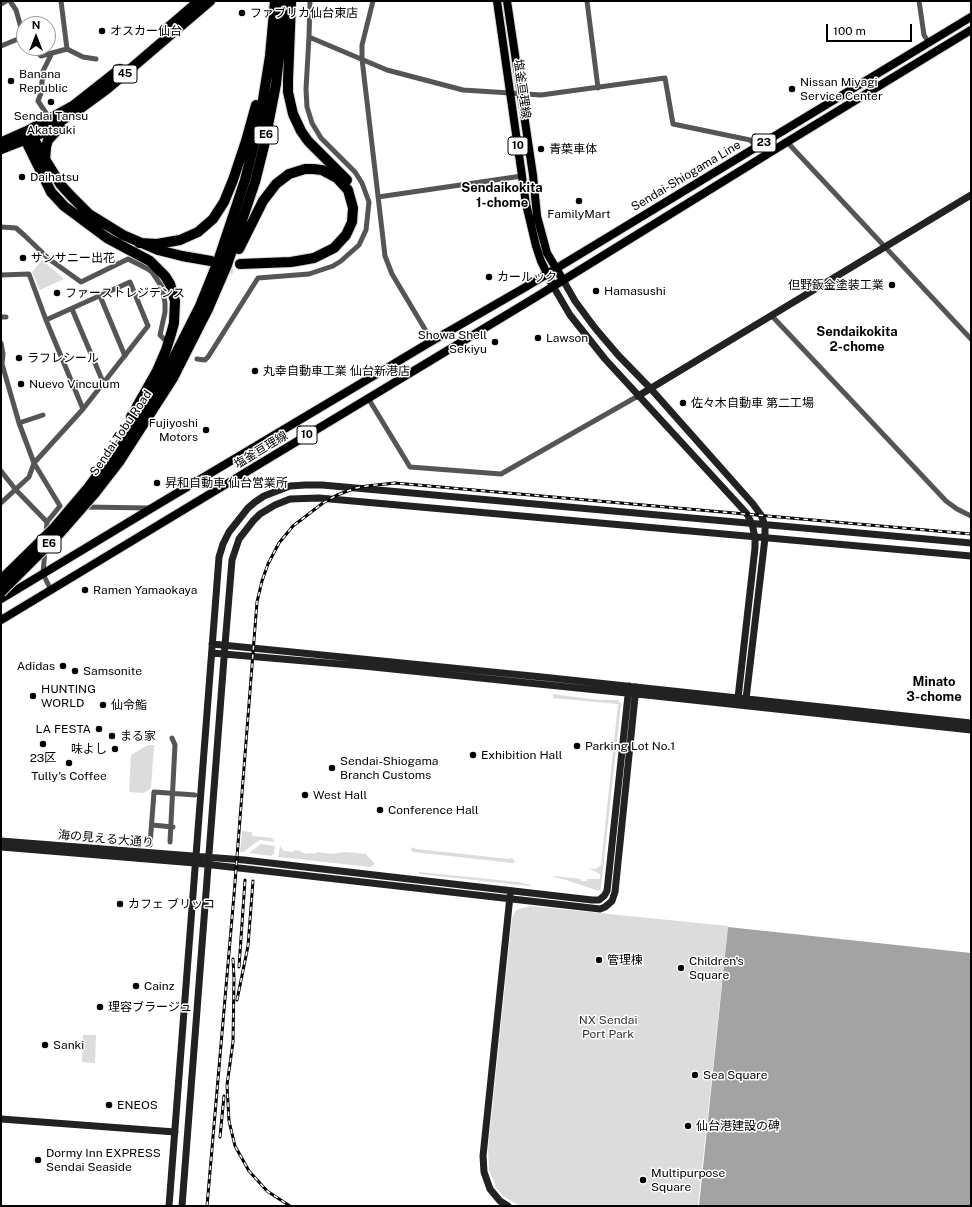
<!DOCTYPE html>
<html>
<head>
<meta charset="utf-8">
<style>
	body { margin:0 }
	#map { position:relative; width:972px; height:1207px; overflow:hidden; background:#fff; font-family:"Public Sans",sans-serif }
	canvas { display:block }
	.frame { position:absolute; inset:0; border:2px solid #000; pointer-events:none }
	.north { position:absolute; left:16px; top:16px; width:40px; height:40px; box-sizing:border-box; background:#fff; border:1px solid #999; border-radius:50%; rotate:0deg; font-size:11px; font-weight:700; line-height:16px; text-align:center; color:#000 }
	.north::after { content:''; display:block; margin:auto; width:14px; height:18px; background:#000; clip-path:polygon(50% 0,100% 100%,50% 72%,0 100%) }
	.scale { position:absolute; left:826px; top:24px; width:86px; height:18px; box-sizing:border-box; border:2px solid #000; border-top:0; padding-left:5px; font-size:12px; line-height:14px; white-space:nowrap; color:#000; -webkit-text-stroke:3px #fff; paint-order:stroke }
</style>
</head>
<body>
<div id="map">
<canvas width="972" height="1207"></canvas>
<div class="frame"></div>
<div class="north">N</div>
<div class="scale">100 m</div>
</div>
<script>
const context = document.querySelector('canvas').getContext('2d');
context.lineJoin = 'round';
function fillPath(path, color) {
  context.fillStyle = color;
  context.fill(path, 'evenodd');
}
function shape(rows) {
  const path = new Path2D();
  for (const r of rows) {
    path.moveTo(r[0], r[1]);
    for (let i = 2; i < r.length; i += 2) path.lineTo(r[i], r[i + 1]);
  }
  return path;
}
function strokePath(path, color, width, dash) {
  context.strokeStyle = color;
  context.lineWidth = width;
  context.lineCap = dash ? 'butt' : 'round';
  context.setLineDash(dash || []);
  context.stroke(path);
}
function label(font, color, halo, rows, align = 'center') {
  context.font = font + ' "Public Sans","Noto Sans JP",sans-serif';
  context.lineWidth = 3;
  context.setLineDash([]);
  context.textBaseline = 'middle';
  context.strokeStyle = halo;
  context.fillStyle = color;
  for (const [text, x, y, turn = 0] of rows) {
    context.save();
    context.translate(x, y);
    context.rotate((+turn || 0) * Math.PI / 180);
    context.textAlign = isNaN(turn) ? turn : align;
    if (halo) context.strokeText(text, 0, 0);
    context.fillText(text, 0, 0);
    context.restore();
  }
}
fillPath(shape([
	[42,260,64,279,40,290,32,272],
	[553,694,598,700,618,700,621,704,601,888,599,891,566,880,553,877,554,876,581,879,581,881,587,881,587,879,600,879,600,874,589,868,596,869,601,865,618,704,553,698],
	[148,745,154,745,151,788,144,793,129,792,131,755],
	[242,831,252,832,252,836,272,838,275,842,260,840,251,846,244,852,240,852],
	[261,844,275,846,274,854,271,856,249,853],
	[280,846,284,851,293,852,295,850,300,851,303,853,306,854,309,853,315,854,317,852,332,854,345,852,366,854,375,864,371,867,278,857],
	[413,847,416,849,509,859,512,858,515,862,513,863,413,852,411,850],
	[419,872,518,882,531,885,530,886,419,874],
	[530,906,728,926,698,1206,520,1206,503,1196,497,1189,489,1170,488,1150,512,918,516,910],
	[83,1035,96,1035,95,1063,82,1062]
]), '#dcdcdc');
fillPath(shape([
	[728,927,971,953,971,1206,699,1206]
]), '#a3a3a3');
strokePath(shape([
	[208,267,238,269]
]), '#d9d9d9', 10, [10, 5]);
const primary = shape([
	[497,1,526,204,536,246,541,261,553,286],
	[507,1,533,175,537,216,547,253,563,280],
	[1,599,152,508,432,341,524,288,971,17],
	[1,620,536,297,787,142,971,30]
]);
const highway = shape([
	[291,3,288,80,288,92,293,114,301,131,308,141,347,180],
	[164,31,199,1],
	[30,132,46,161,61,185,71,196,89,214,123,235,158,250,182,256,211,261],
	[22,133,51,192,64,206,107,238,150,261,165,276,170,284,175,301,174,323,171,334,166,350,157,371,131,417],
	[2,142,29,130,73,106,120,69],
	[1,149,42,133,81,108,107,89,210,1],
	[45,160,46,147,48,140,60,127],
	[139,243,157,244,180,240,198,232,213,219,224,202,233,180,246,141,256,105],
	[239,249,263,201,276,184,289,174,305,169,313,169,322,170,337,178,348,190,353,208,352,222,346,235,334,248,314,258,291,262,240,264],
	[88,488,127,435,165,375,200,306,217,264,245,180,254,144,262,106,270,56,275,1],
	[95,493,119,462,173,378,208,309,227,265,255,182,264,146,276,84,285,1]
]);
strokePath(primary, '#dbdbdb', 10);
strokePath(highway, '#dbdbdb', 12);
strokePath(shape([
	[10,1,16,10,24,38],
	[373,1,362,45,362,59,385,256,392,274,432,341],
	[587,1,598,88],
	[919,1,924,35,929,43],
	[1,4,6,1],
	[309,37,387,70,463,90,541,95,665,78,673,124,750,140,758,147],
	[1,46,23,37],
	[33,48,41,56,67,49,61,1],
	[67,49,83,57,96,59],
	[50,119,38,101,41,93,43,71,52,53],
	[787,142,971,339],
	[378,197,522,176],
	[1,227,16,228,24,235,49,259,81,282,128,259,146,268,152,272,162,287,165,303,165,312,160,335,164,339],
	[1,275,29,274,46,320,83,409],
	[100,296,125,356],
	[72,309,103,382],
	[771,315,946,501,957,509,971,516],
	[1,317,6,317],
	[1,343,3,354,2,364,19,423,34,463,60,506],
	[197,359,205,360,208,357,258,278,309,274,333,266,341,261,359,245,366,230,369,202,362,183,355,172,321,138,312,123,307,107,306,89,309,37,310,1],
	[368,398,410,467,501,474,638,396],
	[19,423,43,415],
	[1,471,16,490,47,522],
	[1,503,29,477,34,463,83,409,148,326,130,282,46,320],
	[83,507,151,508],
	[46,533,47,522,60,506],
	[45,549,43,574,51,590],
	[152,825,173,827],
	[170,842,175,745,172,738],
	[150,845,154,792,195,795]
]), '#555', 5);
strokePath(shape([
	[563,280,575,301,595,328,618,355,651,389,753,504,761,515,765,525,765,538,746,699,744,702],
	[553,286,570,315,605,359,739,505,747,514,752,524,755,537,755,548,738,698,740,702],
	[638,396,971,195],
	[212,644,542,677,971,723],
	[212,653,363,666,646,695,971,730],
	[1,841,244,860,592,900,599,900,604,896,607,891,629,686],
	[1,847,195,863,600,909,605,907,612,901,615,892,636,687],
	[1,1119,175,1132],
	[169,1206,219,557,223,544,229,532,248,508,255,502,264,496,290,486,305,485,322,485,971,543],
	[182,1206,225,645,232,560,239,539,253,521,260,514,275,505,290,499,319,498,971,556],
	[508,1206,500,1201,490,1189,484,1172,483,1156,510,896]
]), '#222', 7);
strokePath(primary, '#000', 8);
strokePath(highway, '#000', 10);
const rail = shape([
	[233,959,234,978,233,1042,227,1085,229,1121,235,1146,249,1171,267,1191,290,1206],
	[239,967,245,880],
	[237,1000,248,946,253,881],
	[220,1137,224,1096],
	[207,1206,234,895,257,602,262,581,268,564,279,543,293,526,323,503,337,495,356,488,367,486,395,483,971,534]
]);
strokePath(rail, '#000', 3);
strokePath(rail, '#fff', 1.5, [4.5]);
const highwayBridge = shape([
	[1,580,54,528,88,488],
	[1,592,60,533,95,493]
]);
strokePath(highwayBridge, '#dbdbdb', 12, []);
strokePath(highwayBridge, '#000', 10);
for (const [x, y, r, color] of [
	[242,13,4,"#000"],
	[102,31,4,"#000"],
	[11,81,4,"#000"],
	[792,89,4,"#000"],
	[51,102,4,"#000"],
	[541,149,4,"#000"],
	[22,177,4,"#000"],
	[579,201,4,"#000"],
	[23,258,4,"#000"],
	[489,277,4,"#000"],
	[892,285,4,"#000"],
	[596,291,4,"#000"],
	[57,293,4,"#000"],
	[538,338,4,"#000"],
	[495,342,4,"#000"],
	[19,358,4,"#000"],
	[255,371,4,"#000"],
	[21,384,4,"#000"],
	[683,403,4,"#000"],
	[206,430,4,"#000"],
	[157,483,4,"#000"],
	[85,590,4,"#000"],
	[63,666,4,"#000"],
	[75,671,4,"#000"],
	[33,696,4,"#000"],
	[103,705,4,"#000"],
	[99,729,4,"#000"],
	[112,736,4,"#000"],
	[43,744,4,"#000"],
	[577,746,4,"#000"],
	[115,749,4,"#000"],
	[473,755,4,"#000"],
	[69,763,4,"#000"],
	[332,768,4,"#000"],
	[305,795,4,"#000"],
	[380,810,4,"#000"],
	[120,904,4,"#000"],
	[599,960,4,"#000"],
	[681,968,4,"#000"],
	[136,986,4,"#000"],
	[100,1007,4,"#000"],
	[45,1045,4,"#000"],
	[695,1075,4,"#000"],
	[109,1105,4,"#000"],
	[688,1126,4,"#000"],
	[38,1160,4,"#000"],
	[643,1180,4,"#000"]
]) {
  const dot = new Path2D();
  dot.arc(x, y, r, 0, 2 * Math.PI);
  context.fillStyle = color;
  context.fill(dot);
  strokePath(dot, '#fff', 1.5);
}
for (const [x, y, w] of [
	[125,74,24],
	[266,135,24],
	[764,143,24],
	[518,146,20],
	[307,435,20],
	[49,544,24]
]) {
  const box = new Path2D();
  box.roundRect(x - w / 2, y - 9, w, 18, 3);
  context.fillStyle = '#fff';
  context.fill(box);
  strokePath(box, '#000', 1);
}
label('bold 11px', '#000', null, [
	["45",125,74],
	["E6",266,135],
	["23",764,143],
	["10",518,146],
	["10",307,435],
	["E6",49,544]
]);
label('12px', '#000', '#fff', [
	["ファブリカ仙台東店",250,13],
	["オスカー仙台",110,31],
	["Banana",19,74],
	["Republic",19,88],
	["Nissan Miyagi",800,82],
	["Service Center",800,96],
	["Sendai Tansu",51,116,"center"],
	["Akatsuki",51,130,"center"],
	["青葉車体",549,149],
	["Daihatsu",30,177],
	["FamilyMart",579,214,"center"],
	["サンサニー出花",31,258],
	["カールック",497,277],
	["但野鈑金塗装工業",884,285,"right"],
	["Hamasushi",604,291],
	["ファーストレジデンス",65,293],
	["Showa Shell",487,335,"right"],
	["Sekiyu",487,349,"right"],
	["Lawson",546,338],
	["ラフレシール",27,358],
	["丸幸自動車工業 仙台新港店",263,371],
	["Nuevo Vinculum",29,384],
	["佐々木自動車 第二工場",691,403],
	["Fujiyoshi",198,423,"right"],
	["Motors",198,437,"right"],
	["昇和自動車 仙台営業所",165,483],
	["Ramen Yamaokaya",93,590],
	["Adidas",55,666,"right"],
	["Samsonite",83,671],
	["HUNTING",41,689],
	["WORLD",41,703],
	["仙令鮨",111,705],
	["LA FESTA",91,729,"right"],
	["まる家",120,736],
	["Parking Lot No.1",585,746],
	["味よし",107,749,"right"],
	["Exhibition Hall",481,755],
	["23区",43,758,"center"],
	["Sendai-Shiogama",340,761],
	["Branch Customs",340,775],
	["Tully's Coffee",69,776,"center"],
	["West Hall",313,795],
	["Conference Hall",388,810],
	["カフェ ブリッコ",128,904],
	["管理棟",607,960],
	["Children's",689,961],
	["Square",689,975],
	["Cainz",144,986],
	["理容ブラージュ",108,1007],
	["Sanki",53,1045],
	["Sea Square",703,1075],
	["ENEOS",117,1105],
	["仙台港建設の碑",696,1126],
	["Dormy Inn EXPRESS",46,1153],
	["Sendai Seaside",46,1167],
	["Multipurpose",651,1173],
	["Square",651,1187]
], 'left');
label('12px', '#000', '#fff', [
	["塩釜亘理線",522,89,82],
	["Sendai-Shiogama Line",686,176,-31],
	["Sendai-Tobu Road",121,433,-56],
	["塩釜亘理線",261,450,-31],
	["海の見える大通り",106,839,5]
]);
label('12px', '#333', '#fff', [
	["NX Sendai",608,1020],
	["Port Park",608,1034]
]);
label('bold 13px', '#000', '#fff', [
	["Sendaikokita",502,188],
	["1-chome",502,203],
	["Sendaikokita",857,332],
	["2-chome",857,347],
	["Minato",934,682],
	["3-chome",934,697]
]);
</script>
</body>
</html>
